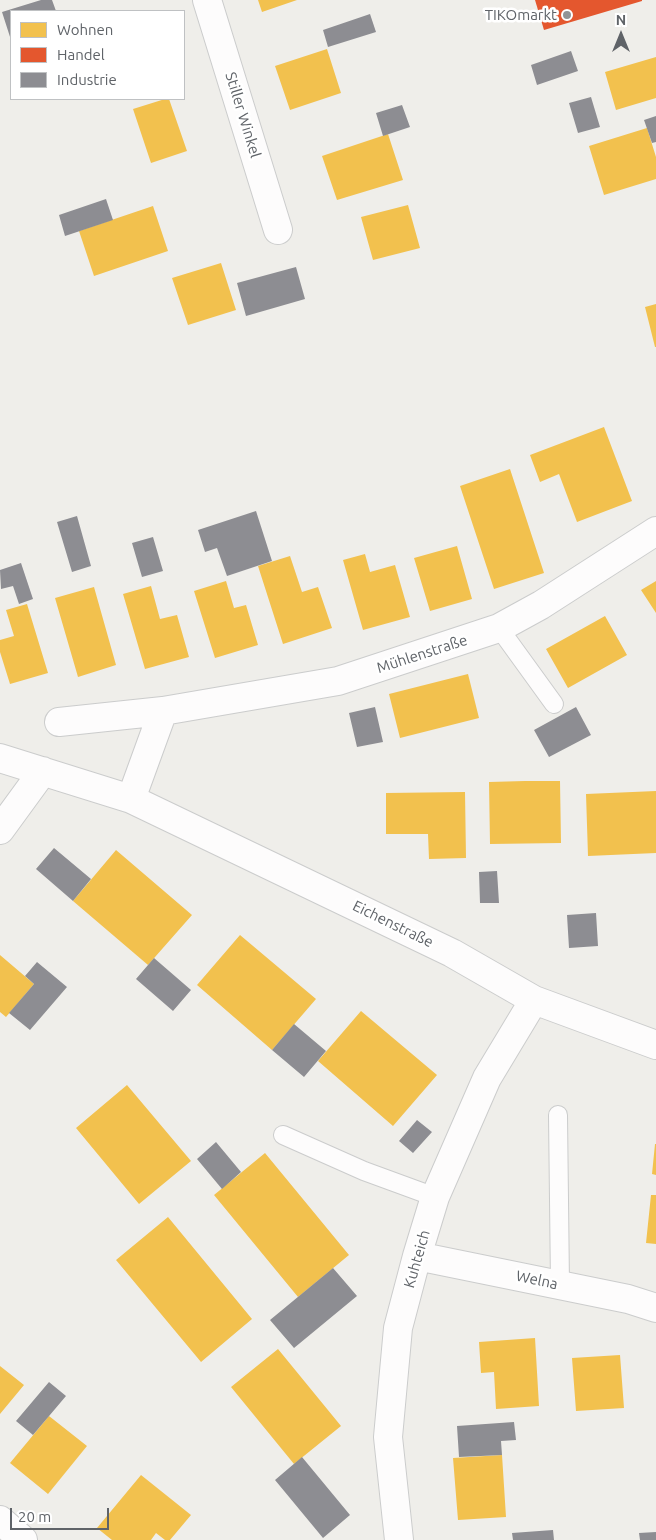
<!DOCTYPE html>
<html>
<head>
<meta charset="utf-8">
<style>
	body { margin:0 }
	#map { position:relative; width:656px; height:1540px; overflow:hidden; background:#efeeea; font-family:Ubuntu,sans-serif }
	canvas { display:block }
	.legend { position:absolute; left:10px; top:10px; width:175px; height:90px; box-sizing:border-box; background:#fff; border:1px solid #bfc1c3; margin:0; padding:6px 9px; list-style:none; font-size:15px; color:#5f6368 }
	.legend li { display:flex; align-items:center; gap:10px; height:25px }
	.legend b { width:25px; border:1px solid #bfc1c3 }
	.north { position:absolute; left:596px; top:10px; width:50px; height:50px; -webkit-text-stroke:4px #fff; paint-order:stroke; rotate:0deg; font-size:14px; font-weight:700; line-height:20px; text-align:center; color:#5f6368 }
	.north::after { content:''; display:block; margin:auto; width:18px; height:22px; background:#5f6368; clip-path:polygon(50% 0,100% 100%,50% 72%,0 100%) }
	.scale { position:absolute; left:10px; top:1508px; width:99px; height:22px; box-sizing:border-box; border:2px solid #5f6368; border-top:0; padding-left:6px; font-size:15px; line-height:18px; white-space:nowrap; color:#5f6368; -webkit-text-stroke:4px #fff; paint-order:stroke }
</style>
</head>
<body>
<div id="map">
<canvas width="656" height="1540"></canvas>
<ul class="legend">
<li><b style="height:14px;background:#f2c14e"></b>Wohnen</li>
<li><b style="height:14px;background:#e4572e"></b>Handel</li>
<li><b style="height:14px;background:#8d8d92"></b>Industrie</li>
</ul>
<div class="north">N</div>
<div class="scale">20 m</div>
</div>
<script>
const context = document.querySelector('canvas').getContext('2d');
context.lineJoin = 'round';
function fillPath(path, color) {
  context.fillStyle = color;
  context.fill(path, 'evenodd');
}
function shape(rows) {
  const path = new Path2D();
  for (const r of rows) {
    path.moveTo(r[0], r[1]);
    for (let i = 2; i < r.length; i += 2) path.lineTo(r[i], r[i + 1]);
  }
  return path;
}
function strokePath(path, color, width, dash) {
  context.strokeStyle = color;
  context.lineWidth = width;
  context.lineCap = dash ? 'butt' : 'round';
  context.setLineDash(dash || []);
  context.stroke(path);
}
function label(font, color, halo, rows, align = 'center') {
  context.font = font + ' Ubuntu,sans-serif';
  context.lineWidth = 5;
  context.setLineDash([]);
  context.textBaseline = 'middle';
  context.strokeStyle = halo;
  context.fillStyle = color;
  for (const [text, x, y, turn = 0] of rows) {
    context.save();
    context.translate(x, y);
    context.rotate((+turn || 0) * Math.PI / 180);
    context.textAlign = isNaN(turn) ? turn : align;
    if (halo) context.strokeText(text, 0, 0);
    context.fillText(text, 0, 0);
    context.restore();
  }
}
fillPath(shape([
	[258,0,297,0,262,12],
	[327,49,341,93,290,110,275,66],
	[656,57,656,98,616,110,605,72],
	[165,99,169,99,187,151,151,163,133,109],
	[647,128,656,157,656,179,604,195,589,146],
	[388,134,403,180,337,200,322,156],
	[408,205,420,248,373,260,361,217],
	[153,206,168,251,94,276,79,231],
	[221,263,236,310,188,325,172,278],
	[656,304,656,347,655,347,645,307],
	[604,427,632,501,577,522,559,474,540,482,530,455],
	[510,469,544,573,494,589,460,486],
	[457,546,472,599,430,611,414,558],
	[365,554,370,572,395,565,410,617,363,630,343,560],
	[290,556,302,592,318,587,332,628,283,644,258,566],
	[226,581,234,608,246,605,258,645,215,658,194,591],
	[656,581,656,613,641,590],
	[151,586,160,619,177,615,189,657,145,669,123,594],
	[94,587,116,665,78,677,55,598],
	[27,604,48,673,10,684,0,652,0,640,14,636,6,610],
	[605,616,627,655,568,688,546,649],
	[468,674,479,718,400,738,389,694],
	[525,781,560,781,561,843,490,844,489,782],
	[656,791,656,853,588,856,586,794],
	[465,792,466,858,429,859,428,834,386,834,386,793],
	[116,850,192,915,148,965,73,901],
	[240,935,316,999,272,1050,197,985],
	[0,955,34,984,6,1017,0,1012],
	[361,1011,437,1075,393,1126,318,1061],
	[127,1085,191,1161,139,1204,76,1128],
	[655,1144,656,1144,656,1175,652,1174],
	[265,1153,349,1255,298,1297,214,1195],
	[651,1195,656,1195,656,1244,646,1243],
	[168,1217,252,1319,201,1362,116,1260],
	[535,1338,539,1406,496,1409,494,1372,481,1373,479,1342],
	[278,1349,341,1426,294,1464,231,1387],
	[620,1355,624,1408,576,1411,572,1358],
	[0,1366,24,1385,0,1414],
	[49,1416,87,1446,48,1494,10,1463],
	[502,1455,506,1517,458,1520,453,1458],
	[141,1475,191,1515,170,1540,165,1540,156,1533,151,1540,112,1540,97,1528]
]), '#f2c14e');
fillPath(shape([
	[535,0,642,0,642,1,544,30]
]), '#e4572e');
fillPath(shape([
	[41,0,52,0,56,11,11,11,11,40,2,12],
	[370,14,376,32,328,47,323,30],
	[571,51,578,71,537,85,531,65],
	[591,97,600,127,578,133,569,103],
	[402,105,410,127,383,136,376,113],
	[656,116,656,142,652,143,644,120],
	[106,199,113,220,65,236,59,215],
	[296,267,305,299,246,316,237,283],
	[256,511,272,561,227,576,217,548,205,552,198,530],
	[77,516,91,566,72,572,57,522],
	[153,537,163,571,142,577,132,543],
	[21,563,33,599,19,604,13,586,1,589,0,570],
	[375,707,383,742,357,747,349,713],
	[576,707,591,735,549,757,534,730],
	[54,848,91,879,73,901,36,869],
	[497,871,499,903,480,903,479,872],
	[596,913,598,946,569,948,567,915],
	[154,958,191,990,173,1011,136,979],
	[37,962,67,987,30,1030,9,1013,34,984,25,976],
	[294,1024,326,1051,304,1077,272,1050],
	[417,1120,432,1132,413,1153,399,1141],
	[216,1142,241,1172,222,1189,197,1159],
	[333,1268,357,1296,294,1348,270,1320],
	[49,1382,66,1396,33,1435,16,1421],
	[514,1422,516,1440,501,1441,502,1455,459,1457,457,1426],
	[302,1457,350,1515,323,1538,275,1480],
	[553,1530,554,1540,513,1540,512,1533],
	[656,1532,656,1540,640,1540,639,1533]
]), '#8d8d92');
const lane = shape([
	[499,628,554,704],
	[558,1115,560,1285],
	[283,1135,364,1171,435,1197]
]);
const street = shape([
	[207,0,278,230],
	[59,722,163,711],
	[0,758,131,799,163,711,338,681,499,628,541,605,656,531],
	[131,799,452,953,534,1000,656,1045],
	[0,830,43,771],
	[417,1256,628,1299,656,1308],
	[0,1520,23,1540],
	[399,1540,388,1437,398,1328,417,1256,435,1197,487,1078,534,1000]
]);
strokePath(lane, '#cbcccc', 20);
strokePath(street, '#cbcccc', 30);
strokePath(lane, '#fdfcfc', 18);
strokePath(street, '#fdfcfc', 28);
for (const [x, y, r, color] of [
	[567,15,5,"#919496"]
]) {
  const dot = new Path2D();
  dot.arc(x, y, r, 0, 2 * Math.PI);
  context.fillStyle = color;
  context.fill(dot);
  strokePath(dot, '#fff', 2);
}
label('15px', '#5f6368', '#fff', [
	["TIKOmarkt",557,15]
], 'right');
label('15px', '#5f6368', '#fff', [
	["Stiller Winkel",243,115,73],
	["Mühlenstraße",422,654,-18],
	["Eichenstraße",393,924,26],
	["Kuhteich",417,1259,-74],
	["Welna",537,1280,12]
]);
</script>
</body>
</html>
